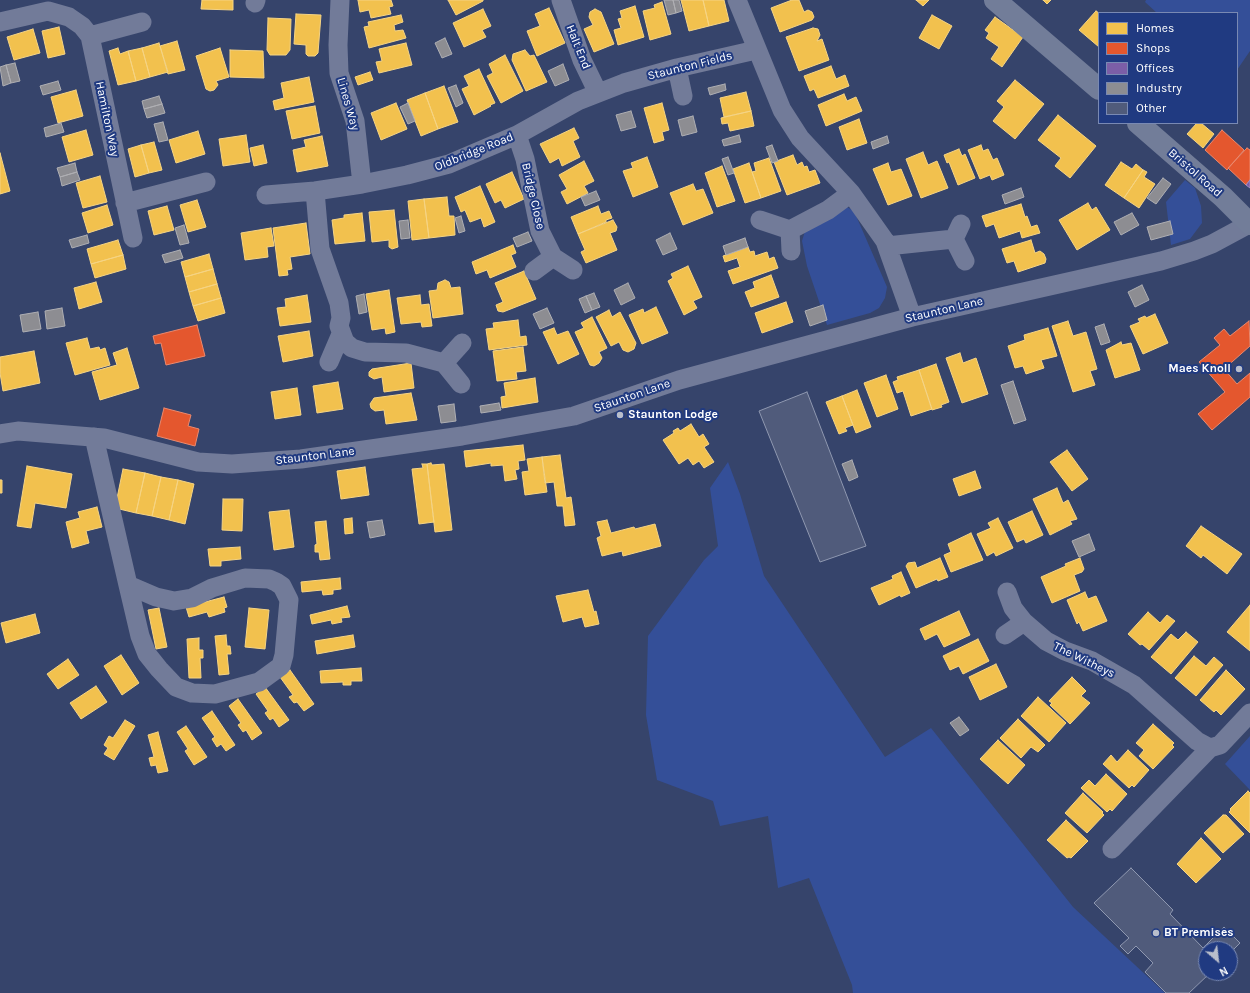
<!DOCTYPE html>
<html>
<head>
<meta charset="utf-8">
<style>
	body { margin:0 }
	#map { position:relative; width:1250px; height:993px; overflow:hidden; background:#36446b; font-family:Karla,sans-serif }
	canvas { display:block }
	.legend { position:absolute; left:1098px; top:12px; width:140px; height:112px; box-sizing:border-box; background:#203a81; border:1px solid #7989b3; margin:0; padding:5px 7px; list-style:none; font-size:12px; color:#fff }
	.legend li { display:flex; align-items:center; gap:8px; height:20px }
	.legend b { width:20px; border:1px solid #7989b3 }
	.north { position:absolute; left:1198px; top:941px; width:40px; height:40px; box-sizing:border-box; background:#203a81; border:1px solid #7989b3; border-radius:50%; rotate:152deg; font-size:11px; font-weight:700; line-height:16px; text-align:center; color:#fff }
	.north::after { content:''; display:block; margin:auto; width:14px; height:18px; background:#b9becb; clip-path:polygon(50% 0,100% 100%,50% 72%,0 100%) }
</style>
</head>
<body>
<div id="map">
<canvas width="1250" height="993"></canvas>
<ul class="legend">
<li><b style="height:11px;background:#f2c14e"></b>Homes</li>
<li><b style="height:11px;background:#e4572e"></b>Shops</li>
<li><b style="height:11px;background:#7b5ea7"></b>Offices</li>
<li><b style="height:11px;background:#8d8d92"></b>Industry</li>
<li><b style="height:11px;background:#505b7b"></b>Other</li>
</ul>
<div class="north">N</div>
</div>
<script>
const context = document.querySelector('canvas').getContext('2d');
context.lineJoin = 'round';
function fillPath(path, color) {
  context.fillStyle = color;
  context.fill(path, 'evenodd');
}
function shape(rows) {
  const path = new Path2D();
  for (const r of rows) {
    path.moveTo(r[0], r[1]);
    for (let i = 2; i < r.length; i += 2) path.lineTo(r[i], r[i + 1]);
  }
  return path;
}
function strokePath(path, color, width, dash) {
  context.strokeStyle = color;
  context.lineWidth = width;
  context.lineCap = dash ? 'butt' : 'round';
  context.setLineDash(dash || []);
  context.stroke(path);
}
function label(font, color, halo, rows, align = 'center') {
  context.font = font + ' Karla,sans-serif';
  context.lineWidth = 4;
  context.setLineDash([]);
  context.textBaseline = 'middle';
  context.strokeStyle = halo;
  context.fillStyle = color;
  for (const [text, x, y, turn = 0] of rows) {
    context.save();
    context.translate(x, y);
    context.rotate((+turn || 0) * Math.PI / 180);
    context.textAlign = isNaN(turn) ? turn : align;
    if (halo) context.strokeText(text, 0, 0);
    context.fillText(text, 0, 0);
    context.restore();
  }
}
fillPath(shape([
	[1146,0,1250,0,1250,51,1237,70,1237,13,1157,13,1145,2],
	[1185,180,1195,188,1201,206,1202,223,1190,239,1171,245,1166,202],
	[845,206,854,211,887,287,885,298,879,308,870,313,827,325,807,266,802,241,805,231],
	[728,462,740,494,764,576,885,757,931,728,1073,907,1165,993,853,993,852,985,809,878,778,888,768,816,720,826,713,801,657,780,646,715,648,636,704,560,718,546,710,488],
	[1250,736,1250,790,1225,764]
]), '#344f98');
const homes = shape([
	[202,0,233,0,233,10,201,9,202,0],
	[358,0,391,0,393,6,389,7,391,14,371,18,369,10,360,12,358,0],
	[448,0,483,0,483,1,456,15,448,0],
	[681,0,703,0,709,26,689,31,681,0],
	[703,0,724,0,729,21,709,26,703,0],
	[792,0,799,0,804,12,808,10,812,12,814,17,812,20,780,32,771,8,792,0],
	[916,0,929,0,923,6,916,0],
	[1043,0,1051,0,1047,4,1043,0],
	[662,2,671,34,650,40,643,11,655,8,654,5,662,2],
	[635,6,644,37,618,45,614,30,621,28,618,19,622,18,620,11,635,6],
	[549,8,565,43,537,56,527,31,540,26,535,14,549,8],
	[483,9,491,26,482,30,486,37,464,47,453,23,483,9],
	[595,9,601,12,614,44,594,52,584,29,593,25,589,17,590,12,595,9],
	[1096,11,1099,13,1099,47,1079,30,1096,11],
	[296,14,321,15,318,53,315,56,308,56,306,54,306,45,294,44,296,14],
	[401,15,403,22,394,25,395,31,403,30,406,38,369,48,364,27,369,26,368,22,401,15],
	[932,15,952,26,939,49,919,38,932,15],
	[995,17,1023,37,1002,67,991,59,999,47,986,38,989,33,985,30,995,17],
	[268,18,291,19,290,50,286,55,270,55,267,50,268,18],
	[59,27,65,54,48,58,42,31,59,27],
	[813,28,818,29,820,35,817,41,822,39,829,60,799,71,786,37,813,28],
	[33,29,40,53,14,60,7,37,33,29],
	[177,41,185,70,168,74,160,46,177,41],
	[159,43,168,72,150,77,142,48,159,43],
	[406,43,412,65,379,73,376,62,382,61,379,49,406,43],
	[118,48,120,54,128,51,136,81,118,85,109,51,118,48],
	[142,48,150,77,136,81,128,51,142,48],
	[220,48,229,77,216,81,218,85,214,90,210,91,206,89,196,56,220,48],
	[230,50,263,51,264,78,230,77,230,50],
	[525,50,530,56,534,55,547,82,526,91,512,60,513,54,525,50],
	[505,55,523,91,501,103,487,76,493,73,489,64,505,55],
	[831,66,836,79,845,75,849,86,818,98,814,89,810,91,804,76,831,66],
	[479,69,495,103,490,105,491,106,474,115,462,89,469,86,464,76,479,69],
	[370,72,373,80,358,85,355,77,370,72],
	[309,77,314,102,275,110,273,101,284,98,281,83,309,77],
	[1015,80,1044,104,1015,139,993,121,1004,107,997,101,1015,80],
	[444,86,458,122,438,129,425,93,444,86],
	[76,90,83,116,58,123,51,97,76,90],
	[746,92,751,111,724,117,720,98,746,92],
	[425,93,438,129,421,136,407,100,425,93],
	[844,94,847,101,856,97,862,111,826,126,818,105,844,94],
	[396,103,407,129,381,140,371,113,396,103],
	[662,103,669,130,662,132,664,140,654,143,644,108,662,103],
	[315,106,320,133,292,139,286,111,315,106],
	[751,111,754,126,730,131,728,123,722,124,721,118,751,111],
	[1058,115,1096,146,1070,178,1055,166,1061,158,1038,140,1058,115],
	[859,119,867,143,847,150,839,127,859,119],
	[1197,123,1201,123,1214,134,1203,148,1187,134,1197,123],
	[574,128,579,138,573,141,580,157,562,166,559,158,550,163,540,144,574,128],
	[86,130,93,155,69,162,62,137,86,130],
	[198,131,205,154,176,163,169,140,198,131],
	[246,135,250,162,223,166,219,139,246,135],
	[322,136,328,166,297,172,293,150,306,147,304,140,322,136],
	[154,142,162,170,149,173,141,145,154,142],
	[141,145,149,173,135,177,128,149,141,145],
	[263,145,267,163,254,166,250,148,263,145],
	[981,145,983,151,988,149,993,160,997,158,1004,175,992,180,990,175,980,179,968,150,981,145],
	[959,149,962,156,965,154,975,178,958,185,949,162,947,163,944,155,959,149],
	[923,152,928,165,937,161,948,188,921,198,906,159,923,152],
	[0,153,10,191,0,194,0,153],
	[793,155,797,165,802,162,804,167,807,166,809,172,815,170,820,183,787,195,774,162,793,155],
	[647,157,658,187,633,197,623,171,633,168,631,163,647,157],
	[769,158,781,191,761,198,752,172,756,171,754,163,769,158],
	[584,161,594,181,584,186,588,193,567,204,561,192,567,189,559,175,584,161],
	[1121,162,1132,169,1136,164,1143,170,1124,198,1105,185,1121,162],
	[749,163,761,198,745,203,733,169,749,163],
	[888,163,891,172,901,169,912,196,888,205,873,169,888,163],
	[722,166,735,201,717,207,705,173,722,166],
	[1143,170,1147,172,1144,177,1155,184,1139,208,1124,198,1143,170],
	[512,172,524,199,505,208,501,200,495,203,486,184,512,172],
	[100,176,107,202,83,208,76,183,100,176],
	[693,184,696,191,703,189,713,213,683,225,670,193,693,184],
	[480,186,495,222,484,227,481,218,470,222,465,210,461,212,455,197,480,186],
	[447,197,449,216,454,216,455,235,429,238,424,199,447,197],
	[424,199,429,238,412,240,408,201,424,199],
	[197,200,206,227,188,232,180,205,197,200],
	[1088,203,1092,210,1096,207,1110,230,1077,250,1059,220,1088,203],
	[1021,204,1025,217,1027,216,1031,227,1037,225,1040,233,1022,238,1020,231,999,238,994,224,986,227,982,216,1021,204],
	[107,205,113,225,88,233,82,213,107,205],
	[167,206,174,230,154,235,148,211,167,206],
	[598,206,601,214,609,211,612,218,606,220,606,222,578,234,571,217,598,206],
	[394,210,398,247,392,249,389,247,389,240,372,242,369,212,394,210],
	[362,213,365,241,335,244,332,220,344,218,344,215,362,213],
	[613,220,617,227,616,231,610,233,617,250,586,263,581,252,585,250,578,234,613,220],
	[306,223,310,254,290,257,292,269,287,270,288,275,279,276,273,228,306,223],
	[271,228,274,246,267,247,268,257,245,260,241,233,271,228],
	[118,240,123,255,91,264,87,249,118,240],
	[1031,240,1035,253,1040,251,1044,254,1046,259,1045,263,1018,272,1014,261,1007,263,1002,249,1031,240],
	[513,245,516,253,511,255,516,267,490,278,487,270,476,274,472,262,513,245],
	[748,247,750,252,754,251,755,256,767,252,769,259,774,257,778,268,733,284,728,271,740,267,737,258,725,262,723,256,748,247],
	[209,254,213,269,185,277,181,262,209,254],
	[123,255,126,269,95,278,91,264,123,255],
	[688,266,702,297,693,301,697,308,684,315,668,281,673,278,671,274,688,266],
	[213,269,217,284,189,292,185,277,213,269],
	[524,271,536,299,503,312,498,311,496,305,503,302,495,283,524,271],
	[771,275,779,297,751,307,745,292,755,288,753,282,771,275],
	[445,280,449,282,451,288,460,287,463,314,433,318,429,291,437,290,438,283,445,280],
	[96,282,102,302,79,309,74,288,96,282],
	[217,284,221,298,193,306,189,292,217,284],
	[389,290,395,332,386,334,385,328,372,330,366,294,389,290],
	[307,295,311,322,280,326,277,308,286,307,285,299,307,295],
	[420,295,421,305,429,304,432,326,422,327,421,322,401,324,397,298,420,295],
	[221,298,225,313,198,321,193,306,221,298],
	[786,302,793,322,762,333,755,313,786,302],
	[656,307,668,333,642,344,629,315,643,309,644,313,656,307],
	[609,310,612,317,620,312,636,343,634,349,628,352,623,350,619,342,611,346,596,317,609,310],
	[1155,314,1168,343,1143,354,1130,326,1140,322,1138,319,1145,316,1146,318,1155,314],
	[592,317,607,348,599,352,602,358,599,363,594,366,590,365,575,332,584,328,581,323,592,317],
	[518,320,520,337,526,336,527,345,489,350,486,329,494,328,493,323,518,320],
	[1068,321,1073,336,1086,332,1097,369,1090,371,1095,385,1073,392,1052,326,1068,321],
	[554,328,557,335,568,331,579,354,558,364,543,332,554,328],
	[1048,328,1057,356,1041,360,1044,368,1026,374,1023,366,1015,368,1008,346,1025,340,1024,335,1048,328],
	[309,331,313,356,283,362,278,336,309,331],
	[87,338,90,349,99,347,100,350,105,348,110,365,75,375,66,343,87,338],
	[1121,342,1122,345,1131,343,1140,370,1115,378,1106,350,1121,342],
	[523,347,526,371,516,372,517,379,497,381,493,351,523,347],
	[127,348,139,388,100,400,92,372,117,365,113,353,127,348],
	[34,351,40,383,3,391,0,373,0,357,34,351],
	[960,353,963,363,976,358,988,394,962,403,946,358,960,353],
	[411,363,414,388,384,392,382,377,374,379,369,376,369,372,372,369,411,363],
	[936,364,949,402,941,405,942,407,932,410,919,370,936,364],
	[919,370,932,409,911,416,903,391,897,393,893,382,898,380,897,377,919,370],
	[886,375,898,409,877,417,864,383,886,375],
	[535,378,538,402,502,408,501,397,506,396,504,383,535,378],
	[338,382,343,409,317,413,313,386,338,382],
	[297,388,301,415,275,419,271,392,297,388],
	[857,390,871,427,856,433,842,396,857,390],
	[411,393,417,420,386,424,384,410,375,411,371,408,370,404,374,398,411,393],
	[842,396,853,425,845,428,847,431,839,434,826,402,842,396],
	[691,424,699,437,703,434,709,444,704,447,714,462,704,468,699,461,693,465,688,458,679,464,663,440,674,433,673,431,678,428,680,431,691,424],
	[523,445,525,460,518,461,519,469,515,470,517,479,505,481,503,465,491,466,491,463,466,467,464,451,523,445],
	[1067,450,1088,479,1072,491,1050,462,1067,450],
	[560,455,566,498,571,497,575,525,565,526,563,506,557,506,554,482,545,483,542,457,560,455],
	[542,457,547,492,525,495,522,472,529,471,527,459,542,457],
	[431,463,432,465,444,464,452,530,435,532,427,464,431,463],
	[422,464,427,464,434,522,419,524,412,469,423,468,422,464],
	[27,466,72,474,66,508,35,503,31,528,17,526,27,466],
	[365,467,369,495,341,499,337,471,365,467],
	[123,469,145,473,136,513,115,508,123,469],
	[975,471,981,488,959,496,953,479,975,471],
	[145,473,161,477,152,516,136,513,145,473],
	[161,477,178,480,169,520,152,516,161,477],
	[0,480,2,480,2,493,0,493,0,480],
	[178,480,194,484,185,524,169,520,178,480],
	[1057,488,1063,503,1068,500,1077,519,1070,521,1072,524,1050,535,1033,499,1057,488],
	[223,499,243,499,242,531,222,530,223,499],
	[97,507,102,527,86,531,89,543,72,548,66,522,80,518,78,512,97,507],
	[289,510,294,547,274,550,269,512,289,510],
	[1032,511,1043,535,1026,543,1024,539,1017,542,1008,522,1032,511],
	[352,518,353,533,345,534,344,519,352,518],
	[998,518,1013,548,996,556,994,552,987,556,977,534,991,528,988,523,998,518],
	[607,520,611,533,634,527,635,529,655,524,661,546,623,556,622,551,602,556,597,538,601,536,597,522,607,520],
	[326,521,330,559,320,560,319,552,315,552,315,545,317,544,315,522,326,521],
	[1201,526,1242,554,1227,574,1203,555,1201,558,1186,546,1201,526],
	[971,533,983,560,951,572,944,555,951,552,948,544,971,533],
	[240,547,241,559,221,561,221,566,210,566,208,549,240,547],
	[940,558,948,577,938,581,937,579,916,588,906,566,908,563,915,562,917,568,940,558],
	[1080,558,1084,569,1082,572,1074,575,1080,591,1052,603,1041,577,1066,566,1065,564,1080,558],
	[901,572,910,593,901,597,900,595,879,605,871,588,893,579,892,576,901,572],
	[340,578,341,589,333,590,333,594,323,595,322,590,302,592,301,582,340,578],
	[588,590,594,612,596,611,599,624,585,627,582,617,563,622,556,596,588,590],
	[1085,592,1088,599,1096,596,1107,621,1083,631,1079,622,1077,624,1067,600,1085,592],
	[224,597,227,607,224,608,225,612,209,617,207,612,189,617,186,607,224,597],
	[1250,605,1250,651,1227,632,1250,605],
	[347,606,350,617,341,618,342,622,332,624,331,620,312,624,310,615,347,606],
	[159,608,167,647,156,649,148,610,159,608],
	[249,608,269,610,265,649,245,647,249,608],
	[959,611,970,635,944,647,937,634,925,640,920,629,959,611],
	[1148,612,1160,623,1167,615,1175,621,1149,650,1142,644,1140,645,1128,634,1148,612],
	[35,614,40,633,6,643,1,623,35,614],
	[1186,632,1198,642,1171,674,1151,657,1171,634,1178,640,1186,632],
	[226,635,227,646,230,646,231,654,227,654,229,674,219,675,215,636,226,635],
	[353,635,355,647,317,654,315,641,353,635],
	[199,638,199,650,203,650,203,658,200,658,201,678,189,678,187,639,199,638],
	[978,639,989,661,963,674,959,666,950,670,943,656,978,639],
	[121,655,139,683,122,695,104,666,121,655],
	[1194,656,1206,666,1214,657,1223,665,1196,696,1175,678,1194,656],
	[68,659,79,675,58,689,47,674,68,659],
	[996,664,1007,687,980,700,969,677,996,664],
	[361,668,362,681,351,681,351,685,343,685,343,682,321,683,320,671,361,668],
	[290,670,314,704,304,711,297,702,294,703,289,697,293,695,280,677,290,670],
	[1226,670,1245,689,1221,715,1216,710,1214,712,1200,700,1226,670],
	[1072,677,1086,691,1081,696,1090,703,1070,724,1050,705,1052,703,1049,701,1072,677],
	[96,686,107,702,81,719,70,703,96,686],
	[265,687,289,720,279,727,273,718,270,720,265,713,268,711,256,694,265,687],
	[1038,697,1066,723,1049,742,1021,716,1038,697],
	[238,699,262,733,252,740,246,730,243,732,238,725,241,723,229,706,238,699],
	[212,711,235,745,226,751,221,744,217,747,212,739,215,737,202,718,212,711],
	[1018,719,1045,745,1038,752,1031,747,1021,758,1000,738,1018,719],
	[125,720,135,726,114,760,104,754,108,748,104,745,109,736,113,738,125,720],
	[1153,724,1174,743,1172,745,1174,747,1153,769,1139,756,1144,750,1136,743,1153,724],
	[186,726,207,757,194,765,185,751,188,749,177,732,186,726],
	[158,732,168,771,158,773,156,765,151,766,149,758,154,757,148,735,158,732],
	[998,740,1025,765,1008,784,980,759,998,740],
	[1128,750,1149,770,1134,787,1132,785,1129,788,1103,764,1111,755,1117,762,1128,750],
	[1106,774,1127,794,1112,811,1110,809,1107,812,1081,788,1089,780,1095,786,1106,774],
	[1248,791,1250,793,1250,833,1229,812,1231,810,1230,809,1248,791],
	[1083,793,1103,812,1102,813,1104,815,1087,833,1065,813,1083,793],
	[1223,815,1226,815,1244,834,1223,853,1204,833,1223,815],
	[1066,820,1088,841,1071,858,1069,857,1067,858,1047,840,1066,820],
	[1201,838,1221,859,1196,883,1177,864,1201,838]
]);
fillPath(homes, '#f2c14e');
strokePath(homes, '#f6d483', 1);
const shops = shape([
	[1222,130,1244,150,1227,170,1205,150,1222,130],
	[1247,148,1250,150,1250,180,1246,185,1228,168,1247,148],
	[1249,321,1250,346,1224,369,1237,384,1250,373,1250,397,1212,430,1198,414,1225,392,1199,362,1220,345,1214,338,1224,329,1230,336,1249,321],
	[197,325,205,356,166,365,161,343,155,344,153,336,197,325],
	[164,408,191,415,188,426,199,429,195,446,157,436,164,408]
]);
fillPath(shops, '#e4572e');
strokePath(shops, '#ec896d', 1);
const offices = shape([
	[1250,180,1250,188,1246,185,1250,180]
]);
fillPath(offices, '#7b5ea7');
strokePath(offices, '#a38ec1', 1);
const industry = shape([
	[664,0,673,0,676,13,668,15,664,0],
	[673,0,679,0,682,11,676,13,673,0],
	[445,38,452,54,442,58,435,43,445,38],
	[15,63,20,81,11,83,6,65,15,63],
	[563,64,569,80,555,86,548,71,563,64],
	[6,65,11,83,3,86,0,67,6,65],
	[58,81,61,90,43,95,40,86,58,81],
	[725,84,726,90,710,95,708,88,725,84],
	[456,85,463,103,456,107,448,88,456,85],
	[159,96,162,104,144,109,142,101,159,96],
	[408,103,415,121,408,124,400,107,408,103],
	[162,104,165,113,147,118,144,109,162,104],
	[631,111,636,127,621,131,616,115,631,111],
	[693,116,697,132,682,136,678,120,693,116],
	[163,122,168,140,159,142,154,124,163,122],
	[61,123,64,132,46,137,44,128,61,123],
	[739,135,741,142,724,146,722,140,739,135],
	[887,136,889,143,873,149,871,142,887,136],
	[772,145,778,161,772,163,766,147,772,145],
	[728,157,734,173,728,175,722,159,728,157],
	[75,163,77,172,60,177,57,168,75,163],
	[77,172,80,180,62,186,60,177,77,172],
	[1163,178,1171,184,1156,204,1147,198,1163,178],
	[1021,188,1024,197,1005,204,1002,195,1021,188],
	[596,191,600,200,585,206,581,197,596,191],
	[1132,213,1139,225,1121,235,1114,222,1132,213],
	[461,216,465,231,459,233,455,218,461,216],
	[408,220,410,238,401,239,399,221,408,220],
	[1170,221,1173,234,1151,240,1147,227,1170,221],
	[184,225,189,243,180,245,175,228,184,225],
	[528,232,532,241,517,247,513,238,528,232],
	[670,233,677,249,663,255,656,240,670,233],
	[87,235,89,243,72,248,69,240,87,235],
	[745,238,748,247,726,255,723,246,745,238],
	[180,250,183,258,165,263,162,255,180,250],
	[628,283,635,298,621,305,614,290,628,283],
	[1142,285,1149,300,1135,307,1128,292,1142,285],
	[594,293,600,307,592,310,586,296,594,293],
	[364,294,367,312,359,314,356,296,364,294],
	[586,296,592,310,585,313,579,299,586,296],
	[823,305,827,320,810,326,805,311,823,305],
	[62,308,65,326,47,329,45,311,62,308],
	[547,308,554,323,540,329,533,314,547,308],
	[38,312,41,329,23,332,20,315,38,312],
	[1104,324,1110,342,1101,345,1095,327,1104,324],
	[1013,381,1026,420,1014,424,1001,385,1013,381],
	[499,403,501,410,481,413,480,406,499,403],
	[454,404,456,421,441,423,438,406,454,404],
	[852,460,858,477,849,481,842,464,852,460],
	[382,520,385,535,370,538,367,522,382,520],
	[1089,534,1095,550,1079,557,1072,541,1089,534],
	[959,717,969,730,960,736,950,723,959,717]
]);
fillPath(industry, '#8d8d92');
strokePath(industry, '#afafb3', 1);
const building = shape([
	[807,392,866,546,820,562,759,411,807,392],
	[1131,868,1173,910,1170,914,1203,948,1224,927,1240,943,1230,953,1230,949,1206,949,1206,973,1210,973,1189,993,1166,993,1145,972,1153,963,1136,946,1128,954,1120,946,1129,938,1094,903,1131,868]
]);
fillPath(building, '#505b7b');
strokePath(building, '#8f98b0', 1);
strokePath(shape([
	[340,0,338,45,339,73,355,121,362,184],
	[561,0,582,60,598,93],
	[737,0,782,110,800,138,851,193,885,241,912,317],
	[255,3,256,0],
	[0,22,48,11,69,17,82,26,90,36,133,238],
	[90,36,142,22],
	[677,68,683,96],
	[517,135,525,159,540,231,553,257,573,270],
	[315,191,320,249,339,303,341,318,339,326,345,342,352,348,365,352,406,353,444,363,461,384],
	[266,195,315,191,362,184,407,175,449,164,517,135,578,101,624,83,677,68,756,50],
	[125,203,206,182],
	[760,220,790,230,828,210,851,193],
	[790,230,791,251],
	[954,239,961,224],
	[887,246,954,239,965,261],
	[534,271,553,257],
	[329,362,341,334],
	[444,363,462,343],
	[0,434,18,431,104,438,198,462,232,464,301,459,462,436,574,416,679,380,912,317,1161,261,1194,251,1212,244,1249,224],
	[94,437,128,585,140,636,147,654,159,669,176,687,192,693,215,694,259,682,281,666,284,655,289,600,282,586,276,582,269,579,245,578,212,588,192,598,174,601,156,597,128,585],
	[1007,592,1013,608,1024,622,1046,641,1065,651,1092,661,1134,685,1197,741,1210,748,1220,745,1250,713],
	[1005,635,1024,622],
	[1112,849,1210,748]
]), '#727b99', 19);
strokePath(shape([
	[995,0,1099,89],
	[1138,123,1223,197,1250,224]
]), '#727d99', 22);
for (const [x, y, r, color] of [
	[1239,369,4,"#b9becb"],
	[620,415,4,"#b9becb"],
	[1156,933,4,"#b9becb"]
]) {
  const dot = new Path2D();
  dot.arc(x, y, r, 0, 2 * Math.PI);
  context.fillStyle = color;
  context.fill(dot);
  strokePath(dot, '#203a81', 1.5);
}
label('12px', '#fff', '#203a81', [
	["Halt End",578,47,68],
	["Staunton Fields",690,66,-14],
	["Lines Way",348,104,74],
	["Hamilton Way",107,119,78],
	["Oldbridge Road",474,152,-22],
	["Bristol Road",1195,173,41],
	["Bridge Close",533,196,77],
	["Staunton Lane",944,310,-13],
	["Staunton Lane",632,396,-19],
	["Staunton Lane",315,456,-7],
	["The Witheys",1084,660,26]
]);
label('bold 12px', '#fff', '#203a81', [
	["Maes Knoll",1231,369,"right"],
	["Staunton Lodge",628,415],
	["BT Premises",1164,933]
], 'left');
</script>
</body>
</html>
